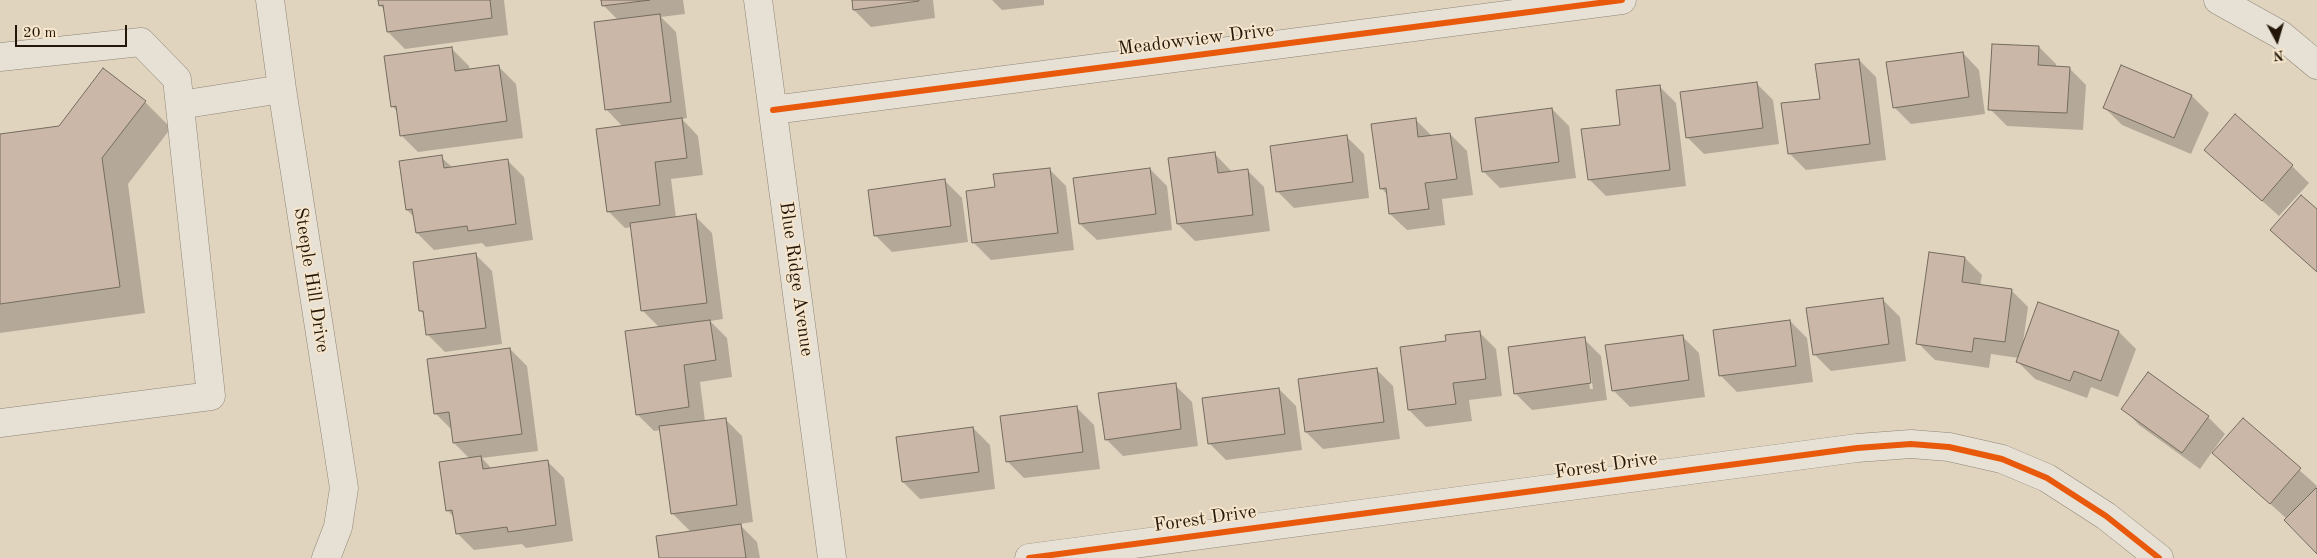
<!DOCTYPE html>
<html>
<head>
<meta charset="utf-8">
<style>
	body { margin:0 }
	#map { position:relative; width:2317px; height:558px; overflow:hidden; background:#e1d4be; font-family:"Old Standard TT",serif }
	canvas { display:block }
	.north { position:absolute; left:2252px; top:15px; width:50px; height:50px; -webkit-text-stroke:4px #f5e5cc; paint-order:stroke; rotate:174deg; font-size:14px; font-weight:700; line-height:20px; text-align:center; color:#241709 }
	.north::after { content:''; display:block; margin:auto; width:18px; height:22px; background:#241709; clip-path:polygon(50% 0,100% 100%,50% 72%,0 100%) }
	.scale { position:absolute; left:15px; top:25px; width:112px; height:22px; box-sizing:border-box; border:2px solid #241709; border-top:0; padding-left:6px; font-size:15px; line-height:18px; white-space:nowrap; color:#241709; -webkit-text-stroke:4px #f5e5cc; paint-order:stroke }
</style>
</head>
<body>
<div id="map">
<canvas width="2317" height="558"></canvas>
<div class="north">N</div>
<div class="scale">20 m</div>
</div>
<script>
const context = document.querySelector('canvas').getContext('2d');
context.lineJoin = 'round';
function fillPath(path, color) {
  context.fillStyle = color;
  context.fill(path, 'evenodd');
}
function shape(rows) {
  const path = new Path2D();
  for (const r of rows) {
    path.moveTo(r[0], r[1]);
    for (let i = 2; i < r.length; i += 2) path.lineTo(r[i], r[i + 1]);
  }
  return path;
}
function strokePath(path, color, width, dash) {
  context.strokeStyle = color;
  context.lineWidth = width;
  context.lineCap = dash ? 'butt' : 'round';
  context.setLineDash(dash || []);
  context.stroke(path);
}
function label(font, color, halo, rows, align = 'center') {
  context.font = font + ' "Old Standard TT",serif';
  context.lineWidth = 4;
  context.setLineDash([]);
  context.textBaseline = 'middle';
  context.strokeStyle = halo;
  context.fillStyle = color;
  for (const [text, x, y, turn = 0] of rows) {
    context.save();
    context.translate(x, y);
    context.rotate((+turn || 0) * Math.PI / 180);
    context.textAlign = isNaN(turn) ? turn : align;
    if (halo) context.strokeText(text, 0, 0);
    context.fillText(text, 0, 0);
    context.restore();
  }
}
fillPath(shape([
	[379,0,504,0,508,35,405,49,388,32,385,10,380,5],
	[603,0,683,0,685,14,661,17,676,32,687,118,682,119,698,136,703,175,671,179,676,218,695,216,712,233,723,319,710,321,727,338,732,377,700,382,705,421,725,419,742,436,753,522,739,524,757,542,760,558,660,558,691,532,672,513,661,430,654,431,637,414,660,328,642,310,632,227,625,228,608,211,623,127,606,109,619,21,603,5],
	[853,0,933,0,935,18,871,27,854,10],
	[992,0,1044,0,1044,5,1002,10],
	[2039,47,2056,64,2056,67,2069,68,2086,85,2083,130,2007,126,1990,109],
	[452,49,469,66,470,71,499,67,516,84,523,138,418,152,401,135,398,112,392,106],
	[1963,53,1979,70,1985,114,1911,124,1894,107],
	[1859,60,1876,77,1886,160,1806,170,1789,153,1821,100],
	[1756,83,1773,100,1779,144,1704,154,1687,137],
	[1659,86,1676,103,1686,186,1606,196,1589,179],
	[2192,96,2209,113,2191,154,2122,125,2105,108],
	[145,102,171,128,128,184,145,313,0,333,0,136,59,127],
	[1552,109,1569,126,1576,178,1500,188,1483,171],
	[1415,119,1432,136,1450,134,1467,151,1473,195,1442,199,1445,225,1407,230,1390,214,1388,195,1381,188],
	[1347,137,1364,154,1369,198,1294,208,1277,191],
	[2205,150,2292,166,2309,183,2279,216],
	[1215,154,1232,172,1247,170,1264,187,1270,231,1195,241,1178,224],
	[441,157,453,168,507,160,524,177,533,240,486,247,482,243,434,250,417,233,415,218,407,210,400,162],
	[1049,169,1066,186,1074,250,991,260,974,243,967,192,996,188],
	[1150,169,1167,186,1172,230,1097,240,1080,224],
	[945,181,962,198,968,242,892,252,875,235],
	[2317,211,2317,272,2272,230],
	[475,254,492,271,502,344,445,352,428,335,425,315,420,310],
	[1965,258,1982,275,1980,286,2011,290,2028,307,2023,343,2039,303,2119,332,2136,349,2118,397,2091,387,2087,398,2035,379,2018,362,2019,358,1991,354,1989,368,1935,360,1918,343],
	[1883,300,1900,317,1906,361,1831,371,1814,354],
	[1790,321,1807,338,1813,382,1737,392,1720,375],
	[1479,332,1496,349,1502,396,1469,400,1472,421,1426,427,1409,410,1447,342],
	[1682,336,1699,353,1705,397,1630,407,1613,390],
	[1584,339,1601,356,1607,400,1532,410,1515,393],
	[1586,356,1588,356,1593,389,1590,389],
	[510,349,527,366,538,451,482,458,492,469,547,461,564,478,573,541,526,548,522,544,474,550,457,533,455,518,447,510,470,459,454,443,452,430,435,413],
	[1376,369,1393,386,1400,439,1323,449,1306,432,1299,380],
	[1175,385,1192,402,1198,446,1123,456,1106,439],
	[1279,389,1296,406,1302,450,1226,460,1209,443],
	[1077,408,1094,425,1100,469,1024,478,1007,461],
	[2123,408,2208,417,2225,434,2200,469,2139,425],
	[2243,419,2317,486,2315,489,2317,491,2317,552,2287,519,2214,453],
	[973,428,990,445,995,489,920,499,903,482]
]), '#0003');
const building = shape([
	[378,0,490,0,492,18,387,32,383,5,379,6,378,0],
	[601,0,650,0,602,6,601,0],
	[852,0,919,0,919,1,853,10,852,0],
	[660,14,671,102,605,110,594,22,660,14],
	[1992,44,2039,46,2038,65,2070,67,2067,113,1988,110,1992,44],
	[452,47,455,71,499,65,507,121,400,136,396,106,391,107,384,56,452,47],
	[1963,52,1969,97,1893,108,1886,62,1963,52],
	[1859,59,1870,144,1788,154,1781,103,1820,99,1815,64,1859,59],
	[2121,65,2192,95,2174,138,2103,108,2121,65],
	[103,68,146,101,102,158,120,287,0,304,0,134,59,126,103,68],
	[1757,82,1763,128,1686,138,1680,92,1757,82],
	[1660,85,1670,170,1588,180,1581,129,1620,125,1616,90,1660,85],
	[1552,108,1559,162,1482,172,1475,118,1552,108],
	[2235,114,2293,165,2262,201,2204,150,2235,114],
	[682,118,687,158,655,162,660,205,607,212,596,129,682,118],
	[1416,118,1418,137,1450,133,1457,179,1425,183,1429,209,1389,214,1386,188,1380,189,1371,124,1416,118],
	[1347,135,1353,182,1276,192,1270,146,1347,135],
	[1215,152,1218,173,1248,169,1253,215,1177,224,1168,158,1215,152],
	[442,155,444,168,508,159,516,224,468,231,467,226,416,233,412,209,406,210,399,161,442,155],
	[1050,168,1058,233,972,243,966,191,995,187,993,174,1050,168],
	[1150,168,1156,214,1079,224,1073,178,1150,168],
	[945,179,951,226,874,236,868,190,945,179],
	[2301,195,2317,209,2317,272,2270,230,2301,195],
	[696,214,707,303,641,311,630,223,696,214],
	[1929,252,1965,257,1962,282,2012,289,2005,342,1974,338,1972,352,1916,344,1929,252],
	[476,253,486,328,426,335,423,311,419,311,413,262,476,253],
	[1883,298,1889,344,1813,355,1806,308,1883,298],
	[2038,302,2119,331,2101,381,2074,371,2070,381,2016,362,2038,302],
	[710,320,716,360,684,365,689,407,636,415,625,331,710,320],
	[1790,320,1796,366,1719,376,1713,330,1790,320],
	[1480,331,1486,379,1453,383,1456,404,1408,410,1400,347,1446,341,1445,335,1480,331],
	[1683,335,1689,380,1612,391,1605,345,1683,335],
	[1585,337,1591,383,1514,394,1508,347,1585,337],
	[510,348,522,434,453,443,449,412,434,414,427,359,510,348],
	[1377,368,1384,422,1305,432,1298,379,1377,368],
	[2148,372,2209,416,2182,453,2121,409,2148,372],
	[1176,383,1181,429,1105,440,1098,393,1176,383],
	[1279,388,1285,434,1208,444,1202,398,1279,388],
	[1077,406,1083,452,1006,462,1000,416,1077,406],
	[726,418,737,505,671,514,659,426,726,418],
	[2243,418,2301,468,2270,504,2212,453,2243,418],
	[973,427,979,472,902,482,896,437,973,427],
	[481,456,483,469,548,460,556,525,508,532,507,527,456,534,452,510,446,511,439,462,481,456],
	[2316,488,2317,489,2317,554,2284,520,2316,488],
	[741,524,746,558,659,558,656,536,741,524]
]);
fillPath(building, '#cbb7a8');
strokePath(building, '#746c5f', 1);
const minor = shape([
	[270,0,282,89,344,488,338,527,326,558],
	[758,0,832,558],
	[2218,0,2281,35,2317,65],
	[0,57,141,42,177,79,211,396,0,423],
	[180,105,282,89],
	[773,110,1622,0],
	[1029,558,1857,448,1911,444,1949,447,2002,459,2047,478,2106,516,2159,558]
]);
strokePath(minor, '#8e8678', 29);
strokePath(minor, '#e7e0d5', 28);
strokePath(shape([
	[773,110,1622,0],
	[1029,558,1857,448,1911,444,1949,447,2002,459,2047,478,2106,516,2159,558]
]), '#e8590c', 6);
label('19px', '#241709', '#f5e5cc', [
	["Meadowview Drive",1196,40,-7],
	["Blue Ridge Avenue",796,279,82],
	["Steeple Hill Drive",311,280,81],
	["Forest Drive",1606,466,-8],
	["Forest Drive",1205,519,-8]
]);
</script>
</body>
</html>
